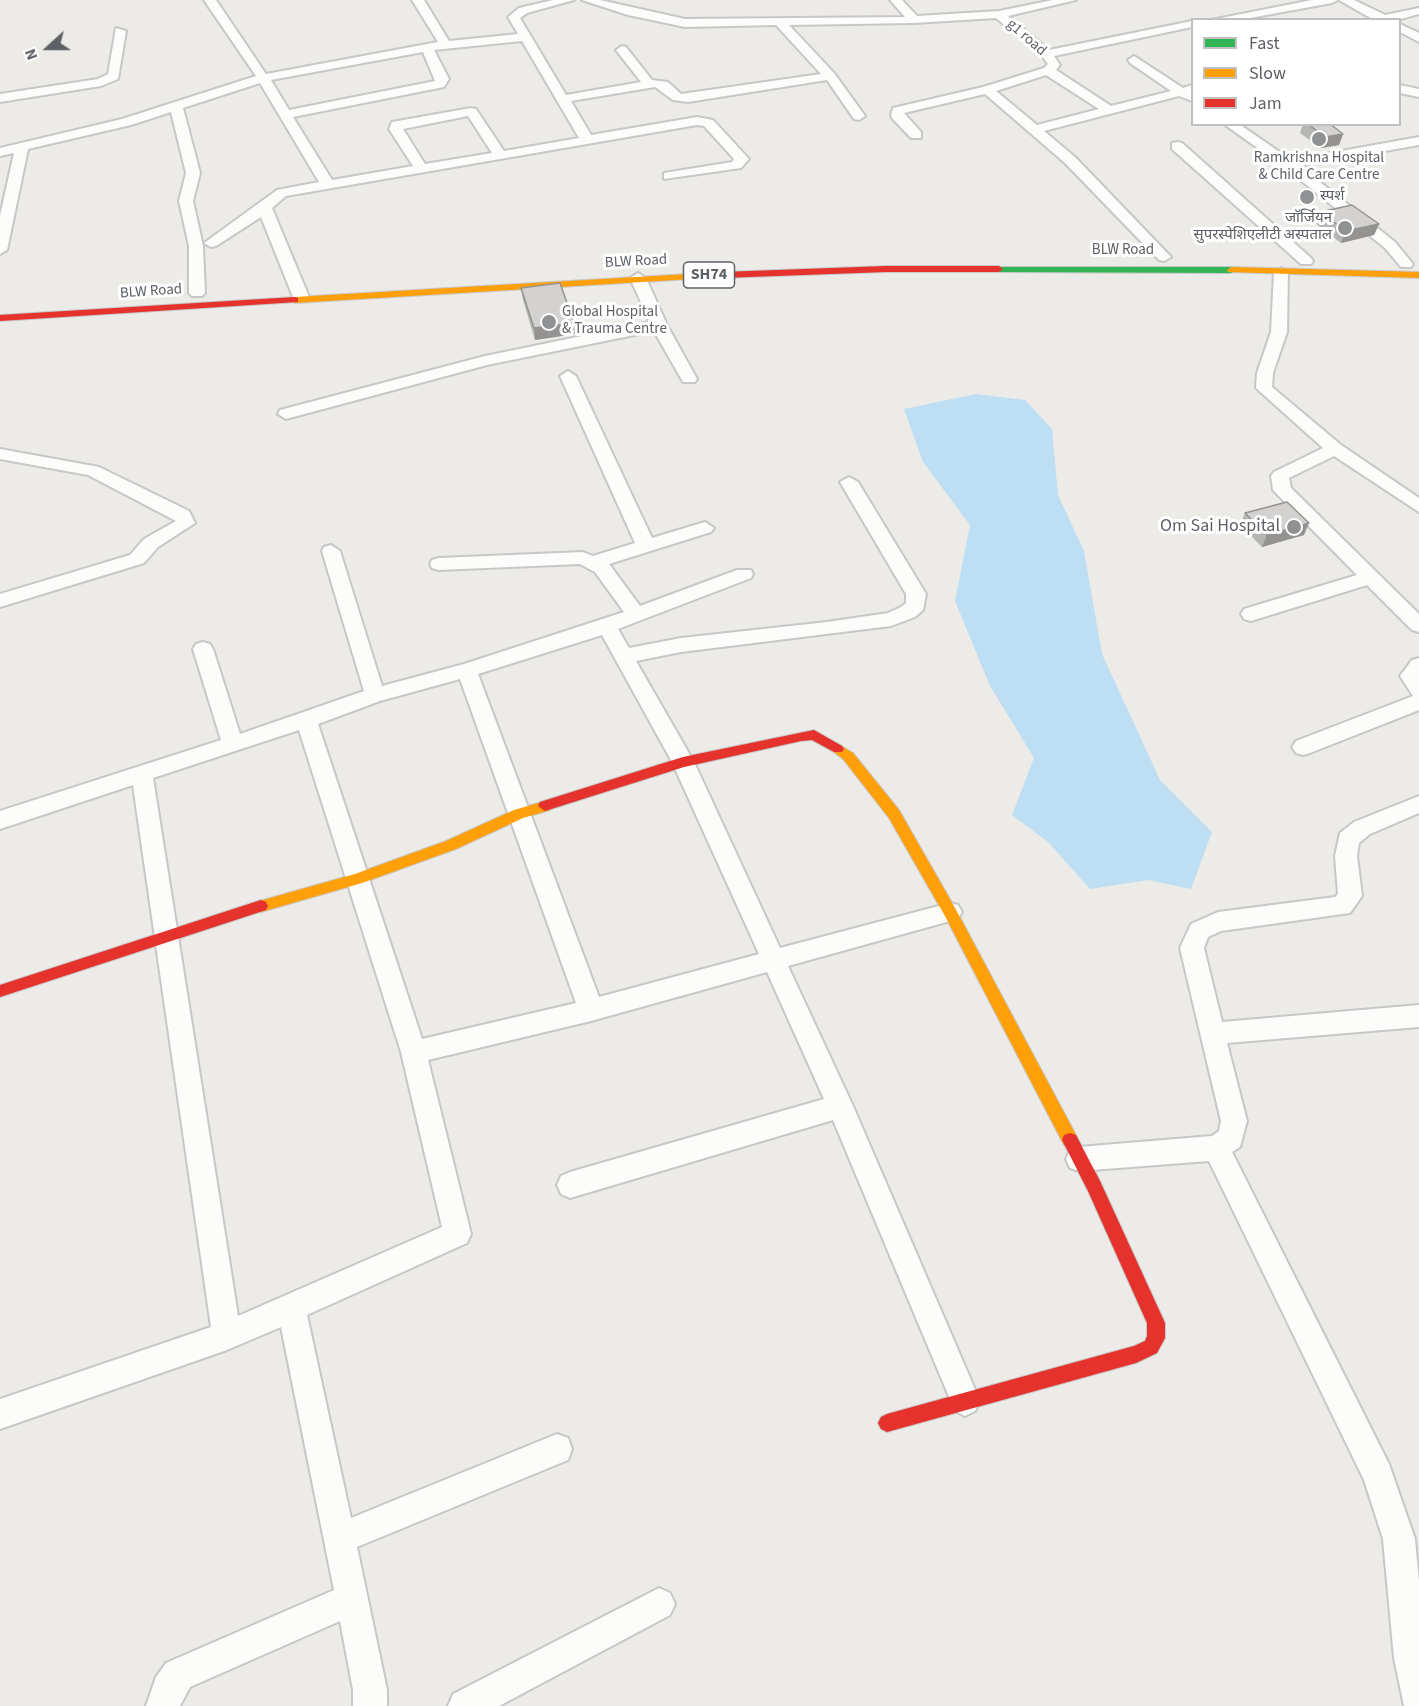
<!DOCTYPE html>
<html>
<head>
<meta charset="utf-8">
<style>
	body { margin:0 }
	#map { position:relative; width:1419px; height:1706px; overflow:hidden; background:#ecebe7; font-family:"Source Sans 3",sans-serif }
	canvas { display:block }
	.legend { position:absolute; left:1191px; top:18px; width:210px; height:108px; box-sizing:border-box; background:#fff; border:2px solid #bec0c1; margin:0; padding:8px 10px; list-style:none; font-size:18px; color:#5d6165 }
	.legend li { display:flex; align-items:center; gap:12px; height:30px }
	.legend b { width:30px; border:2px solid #bec0c1 }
	.north { position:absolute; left:18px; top:18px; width:60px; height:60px; -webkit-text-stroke:4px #fff; paint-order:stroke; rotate:249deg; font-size:16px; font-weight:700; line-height:24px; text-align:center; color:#5d6165 }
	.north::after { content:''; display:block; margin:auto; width:21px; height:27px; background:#5d6165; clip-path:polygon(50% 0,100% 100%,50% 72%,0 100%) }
</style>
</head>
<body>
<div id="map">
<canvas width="1419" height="1706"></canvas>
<ul class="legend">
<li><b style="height:8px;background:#30b455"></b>Fast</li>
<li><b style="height:8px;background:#ff9f0a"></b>Slow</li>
<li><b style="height:8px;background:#e5322d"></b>Jam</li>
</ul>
<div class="north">N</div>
</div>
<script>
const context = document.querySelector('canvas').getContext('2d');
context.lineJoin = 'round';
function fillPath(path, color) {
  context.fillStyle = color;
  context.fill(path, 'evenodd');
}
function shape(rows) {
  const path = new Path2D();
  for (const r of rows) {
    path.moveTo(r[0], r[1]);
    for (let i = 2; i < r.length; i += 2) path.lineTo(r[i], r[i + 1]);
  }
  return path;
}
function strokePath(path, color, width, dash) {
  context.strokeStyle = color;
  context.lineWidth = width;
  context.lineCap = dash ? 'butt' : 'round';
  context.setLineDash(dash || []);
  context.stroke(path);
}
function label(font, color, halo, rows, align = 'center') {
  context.font = font + ' "Source Sans 3","Noto Sans Devanagari",sans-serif';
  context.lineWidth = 6;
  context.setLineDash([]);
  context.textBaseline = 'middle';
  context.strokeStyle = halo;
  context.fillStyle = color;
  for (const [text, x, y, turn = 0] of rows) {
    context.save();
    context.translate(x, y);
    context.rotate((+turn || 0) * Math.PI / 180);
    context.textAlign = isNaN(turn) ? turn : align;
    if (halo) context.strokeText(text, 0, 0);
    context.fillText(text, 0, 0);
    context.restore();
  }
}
fillPath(shape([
	[976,394,1025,400,1052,429,1058,495,1084,551,1102,654,1160,780,1212,832,1191,889,1148,880,1090,889,1048,842,1012,815,1034,758,990,686,955,601,970,525,923,462,904,409]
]), '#bedef4');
const street = shape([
	[204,0,216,0,266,74,438,42,412,0,424,0,449,41,518,34,508,17,519,8,553,0,574,0,527,13,520,18,566,95,641,82,616,50,622,46,626,47,652,80,668,82,681,94,821,74,776,25,685,27,628,15,582,0,600,0,685,19,905,17,890,0,902,0,917,16,999,11,1053,0,1076,0,1008,16,1049,50,1192,21,1192,27,1054,56,1060,65,1056,70,1111,106,1171,91,1130,63,1128,60,1134,56,1183,88,1192,85,1192,101,1179,96,1044,131,1075,157,1171,257,1164,261,1159,260,1065,163,985,94,904,113,921,132,921,138,911,138,892,118,891,115,893,108,983,87,1044,68,1048,64,1042,56,996,18,914,23,789,25,834,73,865,116,859,120,854,119,827,80,688,102,673,100,655,87,571,101,591,135,697,117,713,120,749,159,741,168,664,179,664,173,732,162,734,159,704,126,697,125,286,196,272,208,309,297,301,302,293,297,261,217,216,246,211,247,204,243,277,190,319,182,260,83,183,108,200,173,193,201,203,246,205,293,202,296,192,296,189,293,189,246,179,201,186,173,171,112,131,125,28,149,7,250,0,254,0,216,14,153,0,156,0,148,122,119,256,76,204,0],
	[522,41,579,138,504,151,476,109,471,108,392,122,389,129,413,166,332,180,293,117,444,87,449,79,434,50,522,41],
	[423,52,435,81,289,110,271,80,423,52],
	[1046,75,1099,109,1037,125,996,91,1046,75],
	[468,116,492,153,425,164,403,129,468,116],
	[1312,0,1338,0,1332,3,1239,20,1211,20,1312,0],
	[1339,0,1354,0,1385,15,1419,8,1419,14,1397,20,1374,20,1339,0],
	[1400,24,1419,33,1419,42,1400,32,1400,24],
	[116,28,126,31,118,79,101,86,0,102,0,94,98,79,108,74,116,28],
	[1400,85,1419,89,1419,97,1400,93,1400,85],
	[1224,124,1239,124,1291,160,1419,137,1419,145,1300,166,1395,242,1413,264,1411,267,1401,267,1385,248,1284,167,1224,124],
	[1177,142,1182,143,1311,258,1313,261,1311,264,1301,264,1172,149,1172,143,1177,142],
	[1281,268,1288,272,1287,332,1273,373,1272,387,1341,445,1419,498,1419,512,1334,456,1289,478,1291,488,1419,614,1419,632,1412,630,1367,585,1251,621,1244,619,1241,614,1244,609,1357,575,1273,490,1271,476,1274,472,1323,448,1256,388,1257,373,1271,332,1274,272,1281,268],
	[638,273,646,278,667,325,697,379,695,382,683,382,654,331,487,365,286,419,278,414,280,410,485,356,650,322,630,278,638,273],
	[568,371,576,376,652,538,705,522,714,528,711,532,609,564,640,606,737,570,751,570,753,574,751,578,618,629,629,648,681,638,827,622,888,613,901,607,906,603,906,594,840,482,849,477,858,482,926,594,923,610,915,617,891,626,681,652,636,661,694,762,780,948,950,903,958,905,962,912,958,919,950,921,788,966,853,1106,980,1401,975,1411,965,1416,955,1411,833,1120,570,1198,561,1194,557,1185,561,1176,570,1172,824,1099,767,972,591,1021,428,1060,471,1234,467,1243,307,1315,351,1518,557,1434,568,1438,572,1449,568,1460,357,1547,387,1690,387,1706,353,1706,353,1690,340,1621,190,1687,180,1706,146,1706,156,1677,166,1663,334,1590,281,1327,227,1350,0,1429,0,1399,211,1327,133,785,0,829,0,811,221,740,193,649,196,644,203,642,210,644,213,649,240,734,364,691,322,551,324,547,331,545,340,551,382,686,464,664,624,612,595,572,580,564,439,570,432,568,430,564,432,560,439,558,583,552,593,556,635,543,560,376,568,371],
	[602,635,672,762,759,954,599,997,478,674,602,635],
	[460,679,576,1003,422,1039,318,724,380,701,460,679],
	[299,730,401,1052,442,1227,238,1316,153,778,299,730],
	[0,449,99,467,189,511,195,523,158,547,144,563,0,607,0,594,130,555,144,539,176,521,88,475,0,459,0,449],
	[1419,658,1419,710,1310,753,1303,755,1296,753,1292,747,1296,741,1413,696,1400,676,1412,660,1419,658],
	[1419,796,1419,813,1370,834,1359,843,1357,856,1362,896,1350,913,1221,931,1208,937,1204,948,1222,1022,1419,1005,1419,1027,1227,1043,1247,1121,1240,1147,1232,1152,1389,1464,1415,1539,1419,1582,1419,1706,1404,1706,1394,1658,1383,1539,1364,1480,1209,1161,1079,1171,1070,1168,1066,1159,1070,1150,1079,1147,1212,1136,1219,1131,1221,1121,1180,948,1191,924,1218,912,1335,897,1338,894,1335,856,1340,833,1354,822,1419,796],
	[659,1588,670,1593,675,1604,670,1615,499,1706,448,1706,453,1694,659,1588]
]);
const fast = shape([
	[996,267,1231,267,1235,270,1231,273,999,272,996,271,996,267]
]);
const slow = shape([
	[1231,267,1419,272,1419,278,1228,272,1227,270,1231,267],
	[722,272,726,275,725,277,295,303,290,300,295,297,722,272],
	[838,744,853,753,899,810,955,908,1076,1135,1078,1140,1076,1145,1070,1147,1064,1145,945,916,889,818,843,759,834,752,832,749,834,746,838,744],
	[545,801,552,806,550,810,523,818,456,849,362,883,261,912,256,910,254,906,256,902,355,874,446,841,514,810,545,801]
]);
const jam = shape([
	[886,266,999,266,1003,269,999,272,886,272,722,278,718,275,722,272,886,266],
	[295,297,298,298,298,302,0,321,0,315,295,297],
	[814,730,842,746,844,749,842,752,834,752,812,740,801,741,684,767,545,811,538,806,540,802,683,757,814,730],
	[261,900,266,902,268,906,266,910,0,997,0,985,261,900],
	[1070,1133,1076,1135,1100,1181,1165,1323,1165,1338,1157,1353,1136,1363,887,1432,881,1429,878,1423,881,1417,887,1414,1134,1346,1145,1341,1147,1336,1147,1323,1088,1191,1062,1140,1064,1135,1070,1133]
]);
strokePath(street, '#c7c7c7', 4);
strokePath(fast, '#c8c8c8', 2);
strokePath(slow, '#c8c8c8', 2);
strokePath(jam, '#c8c8c8', 2);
fillPath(street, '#fcfcfb');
fillPath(fast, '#30b455');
fillPath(slow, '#ff9f0a');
fillPath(jam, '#e5322d');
fillPath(shape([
	[1303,124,1330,124,1343,134,1339,145,1321,148,1300,133],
	[1320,212,1379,224,1374,235,1341,243,1315,223],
	[521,288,574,323,575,334,535,340,523,300],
	[1245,513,1304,535,1262,547,1240,525]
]), '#b5b5b3');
fillPath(shape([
	[1343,134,1339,145,1321,148,1325,137],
	[1379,224,1374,235,1341,243,1346,231],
	[574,323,575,334,535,340,534,328],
	[1309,523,1304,535,1262,547,1267,535]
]), '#949392');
const building = shape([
	[1308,124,1330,124,1343,134,1325,137,1308,124],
	[1352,205,1379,224,1346,231,1320,212,1352,205],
	[560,283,574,323,534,328,521,288,560,283],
	[1287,502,1309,523,1267,535,1245,513,1287,502]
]);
fillPath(building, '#d3d2d0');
strokePath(building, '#949392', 1.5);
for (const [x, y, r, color] of [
	[1319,139,8,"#8f9192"],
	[1307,197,8,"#8f9192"],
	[1345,228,8,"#8f9192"],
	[549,322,8,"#8f9192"],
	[1294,527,8,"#8f9192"]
]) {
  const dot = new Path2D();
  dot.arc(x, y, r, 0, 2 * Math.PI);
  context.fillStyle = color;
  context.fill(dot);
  strokePath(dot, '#fff', 2);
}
label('15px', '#5d6165', '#fff', [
	["g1 road",1026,38,41],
	["BLW Road",1123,251],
	["BLW Road",636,262,-3],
	["BLW Road",151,292,-4]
]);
label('15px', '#5d6165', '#fff', [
	["Ramkrishna Hospital",1319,159,"center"],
	["& Child Care Centre",1319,176,"center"],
	["स्पर्श",1320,197],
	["जाॅर्जियन",1332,219,"right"],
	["सुपरस्पेशिएलीटी अस्पताल",1332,236,"right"],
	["Global Hospital",562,313],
	["& Trauma Centre",562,330]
], 'left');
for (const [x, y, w] of [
	[709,275,51]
]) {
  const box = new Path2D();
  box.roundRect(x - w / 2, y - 13, w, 26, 4.5);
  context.fillStyle = '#fff';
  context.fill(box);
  strokePath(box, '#5d6165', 1.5);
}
label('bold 16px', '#5d6165', null, [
	["SH74",709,275]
]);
label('18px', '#5d6165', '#fff', [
	["Om Sai Hospital",1280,527]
], 'right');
</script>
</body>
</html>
